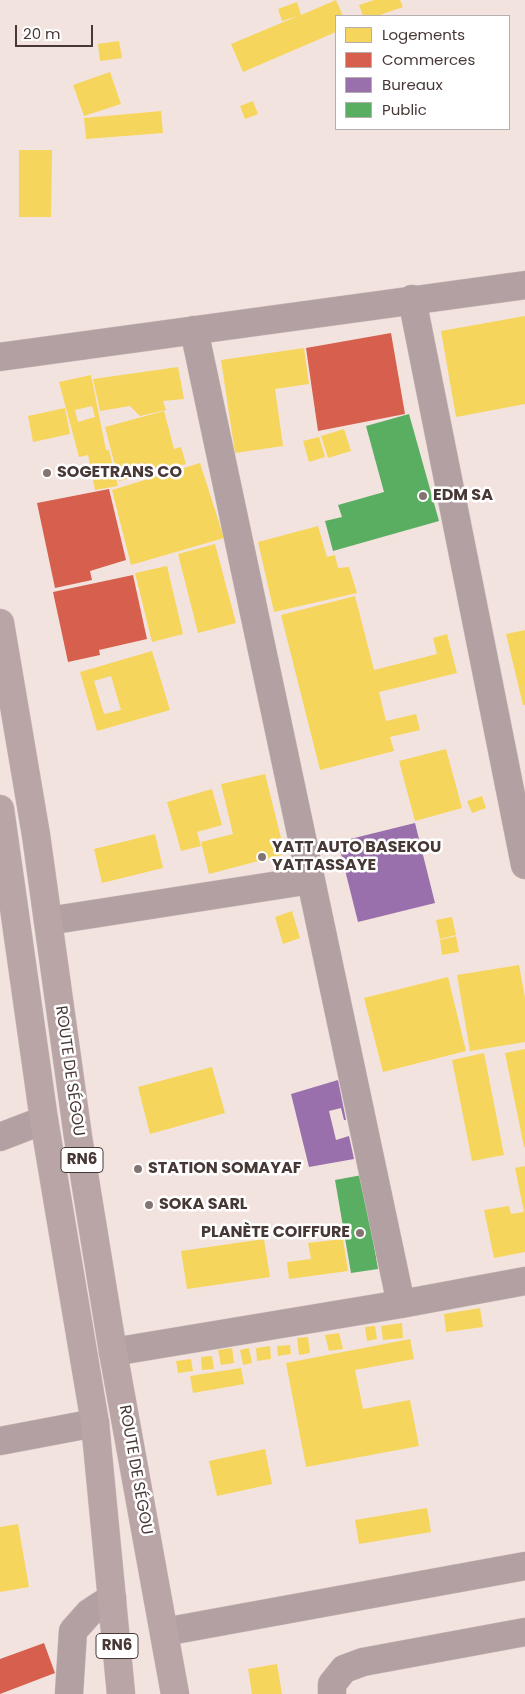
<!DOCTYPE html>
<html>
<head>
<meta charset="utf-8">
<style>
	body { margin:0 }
	#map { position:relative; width:525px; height:1694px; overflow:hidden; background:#f3e3df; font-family:Poppins,sans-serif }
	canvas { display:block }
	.legend { position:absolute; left:335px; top:15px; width:175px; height:115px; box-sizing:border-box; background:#fff; border:1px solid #b5afaf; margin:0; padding:6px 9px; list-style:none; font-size:15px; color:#473836 }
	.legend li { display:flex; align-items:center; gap:10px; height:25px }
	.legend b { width:25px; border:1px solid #b5afaf }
	.scale { position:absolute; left:15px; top:25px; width:78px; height:22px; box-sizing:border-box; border:2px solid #473836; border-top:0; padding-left:6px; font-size:15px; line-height:18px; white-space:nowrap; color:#473836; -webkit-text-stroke:4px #fff; paint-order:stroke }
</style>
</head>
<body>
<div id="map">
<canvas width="525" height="1694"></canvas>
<ul class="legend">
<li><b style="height:14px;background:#f6d55c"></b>Logements</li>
<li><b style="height:14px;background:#d6604d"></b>Commerces</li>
<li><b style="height:14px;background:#9970ab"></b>Bureaux</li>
<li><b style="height:14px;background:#5aae61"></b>Public</li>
</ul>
<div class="scale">20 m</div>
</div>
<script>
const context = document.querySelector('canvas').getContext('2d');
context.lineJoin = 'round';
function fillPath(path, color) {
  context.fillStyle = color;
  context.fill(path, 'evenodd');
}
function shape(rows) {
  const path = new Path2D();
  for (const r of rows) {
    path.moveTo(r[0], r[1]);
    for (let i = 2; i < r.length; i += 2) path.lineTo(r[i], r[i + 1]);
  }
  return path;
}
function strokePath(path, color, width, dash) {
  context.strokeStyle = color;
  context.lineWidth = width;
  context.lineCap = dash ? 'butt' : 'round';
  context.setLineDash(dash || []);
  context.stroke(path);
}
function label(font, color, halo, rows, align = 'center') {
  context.font = font + ' Poppins,sans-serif';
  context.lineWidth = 5;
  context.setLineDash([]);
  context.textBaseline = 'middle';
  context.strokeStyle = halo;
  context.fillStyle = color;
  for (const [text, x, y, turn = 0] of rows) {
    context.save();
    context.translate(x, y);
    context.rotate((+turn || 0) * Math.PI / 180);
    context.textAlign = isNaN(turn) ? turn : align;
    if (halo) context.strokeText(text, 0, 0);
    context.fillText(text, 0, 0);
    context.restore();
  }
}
fillPath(shape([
	[336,0,343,16,336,16,336,32,243,72,231,44,298,16,282,21,278,9,297,2,301,15],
	[374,0,400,0,403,7,377,16,363,16,359,5],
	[119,41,122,58,100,61,98,44],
	[110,72,121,104,84,116,73,85],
	[253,101,258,114,245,119,240,106],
	[161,111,163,133,86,139,84,118],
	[19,150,52,150,51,217,19,217],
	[525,316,525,404,456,417,441,331],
	[304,348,309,384,275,389,283,446,235,453,221,360],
	[178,367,184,399,163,401,166,410,140,416,130,406,100,411,93,379],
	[91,375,106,450,109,450,118,486,95,490,88,455,79,457,59,382],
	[92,406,95,417,78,422,75,410],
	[65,408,70,434,33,442,28,416],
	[164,411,174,449,181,447,186,464,119,481,105,427],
	[344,429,351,451,328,458,321,436],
	[319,437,325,457,309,462,303,441],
	[200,463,224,538,131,565,112,490],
	[318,526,327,557,335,555,338,568,349,567,357,593,274,612,258,542],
	[215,544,236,623,198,633,178,554],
	[167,566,183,634,152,642,135,573],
	[355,596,374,670,437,654,433,638,447,634,457,673,379,692,386,721,416,714,420,730,390,737,394,751,320,770,281,615],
	[525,630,525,705,523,705,506,634],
	[152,651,170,710,97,731,80,672],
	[111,676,121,710,104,714,94,681],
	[446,749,462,808,415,821,399,761],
	[265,774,285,854,209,874,201,842,233,834,221,784],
	[212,789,222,825,197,832,201,846,181,851,167,802],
	[482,796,486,808,472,813,467,801],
	[155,834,163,868,102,883,94,849],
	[292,911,300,938,283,944,275,917],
	[452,917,456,935,440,939,436,920],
	[456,936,459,952,442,955,440,940],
	[519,965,525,998,525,1042,470,1051,457,975],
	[448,977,466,1051,383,1072,364,998],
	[525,1049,525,1147,524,1147,505,1053],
	[484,1053,504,1155,472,1161,452,1060],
	[212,1067,225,1113,150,1134,138,1087],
	[525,1166,525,1252,494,1258,484,1210,509,1206,511,1214,524,1212,515,1168],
	[264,1239,270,1277,187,1289,181,1251],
	[343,1239,348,1271,289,1279,287,1262,311,1259,308,1243],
	[480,1308,483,1327,446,1332,444,1314],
	[402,1323,403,1338,383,1340,381,1326],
	[375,1326,377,1339,367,1341,365,1327],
	[339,1333,343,1349,329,1351,325,1335],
	[308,1337,310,1353,299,1355,297,1338],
	[410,1339,414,1359,355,1370,363,1409,410,1400,419,1446,306,1467,286,1363],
	[290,1345,291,1354,278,1356,277,1346],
	[270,1346,271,1359,257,1361,256,1348],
	[232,1348,234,1363,221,1365,218,1350],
	[249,1348,252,1363,243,1365,240,1350],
	[212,1356,214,1369,202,1370,201,1357],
	[191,1359,193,1371,178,1373,176,1361],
	[241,1368,244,1384,193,1393,190,1376],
	[265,1449,272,1484,217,1496,209,1461],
	[427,1508,431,1532,359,1544,355,1520],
	[18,1524,29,1587,0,1592,0,1527],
	[277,1664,282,1694,252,1694,248,1669]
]), '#f6d55c');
fillPath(shape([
	[391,333,405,414,318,431,306,348],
	[109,489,126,560,90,571,92,580,55,588,37,503],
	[133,575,147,639,99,650,100,655,68,662,53,592],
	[44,1643,55,1673,0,1694,0,1659]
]), '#d6604d');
fillPath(shape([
	[415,823,435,903,358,922,338,842],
	[338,1080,346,1120,344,1120,341,1108,329,1111,336,1140,349,1136,354,1159,309,1167,291,1094]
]), '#9970ab');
fillPath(shape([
	[409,414,439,521,333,551,325,521,342,517,338,505,384,492,366,426],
	[362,1175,378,1269,351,1273,335,1180]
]), '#5aae61');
const minor = shape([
	[412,299,525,865],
	[194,330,401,1304],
	[0,357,525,285],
	[48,921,311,880],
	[0,1137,44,1120],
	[113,1352,401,1304,525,1281],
	[0,1441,95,1423],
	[164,1632,525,1566],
	[69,1694,73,1631,89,1613,112,1598],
	[332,1694,332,1684,344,1669,363,1662,525,1632]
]);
const highway = shape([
	[0,623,36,835,78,1137,113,1352,175,1694],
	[0,809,44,1120,95,1423,121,1694]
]);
strokePath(minor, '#cfc2bf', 29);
strokePath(highway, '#cfc2bf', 29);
strokePath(minor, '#b3a0a2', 28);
strokePath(highway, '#b9a4a6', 28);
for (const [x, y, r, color] of [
	[47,473,5,"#837471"],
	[423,496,5,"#837471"],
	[262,857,5,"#837471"],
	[138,1169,5,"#837471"],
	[149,1205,5,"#837471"],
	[360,1233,5,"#837471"]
]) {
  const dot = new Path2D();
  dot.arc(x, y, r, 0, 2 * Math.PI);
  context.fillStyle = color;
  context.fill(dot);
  strokePath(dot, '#fff', 2);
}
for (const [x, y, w] of [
	[82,1160,42],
	[117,1646,42]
]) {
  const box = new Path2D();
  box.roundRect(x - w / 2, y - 12.5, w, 25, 4);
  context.fillStyle = '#fff';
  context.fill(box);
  strokePath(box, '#473836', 1);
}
label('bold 15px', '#473836', null, [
	["RN6",82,1160],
	["RN6",117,1646]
]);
label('bold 16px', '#473836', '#fff', [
	["SOGETRANS CO",57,473],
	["EDM SA",433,496],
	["YATT AUTO BASEKOU",272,848],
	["YATTASSAYE",272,866],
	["STATION SOMAYAF",148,1169],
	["SOKA SARL",159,1205],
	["PLANÈTE COIFFURE",350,1233,"right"]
], 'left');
label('16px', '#473836', '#fff', [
	["ROUTE DE SÉGOU",69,1071,82],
	["ROUTE DE SÉGOU",135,1470,80]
]);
</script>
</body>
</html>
